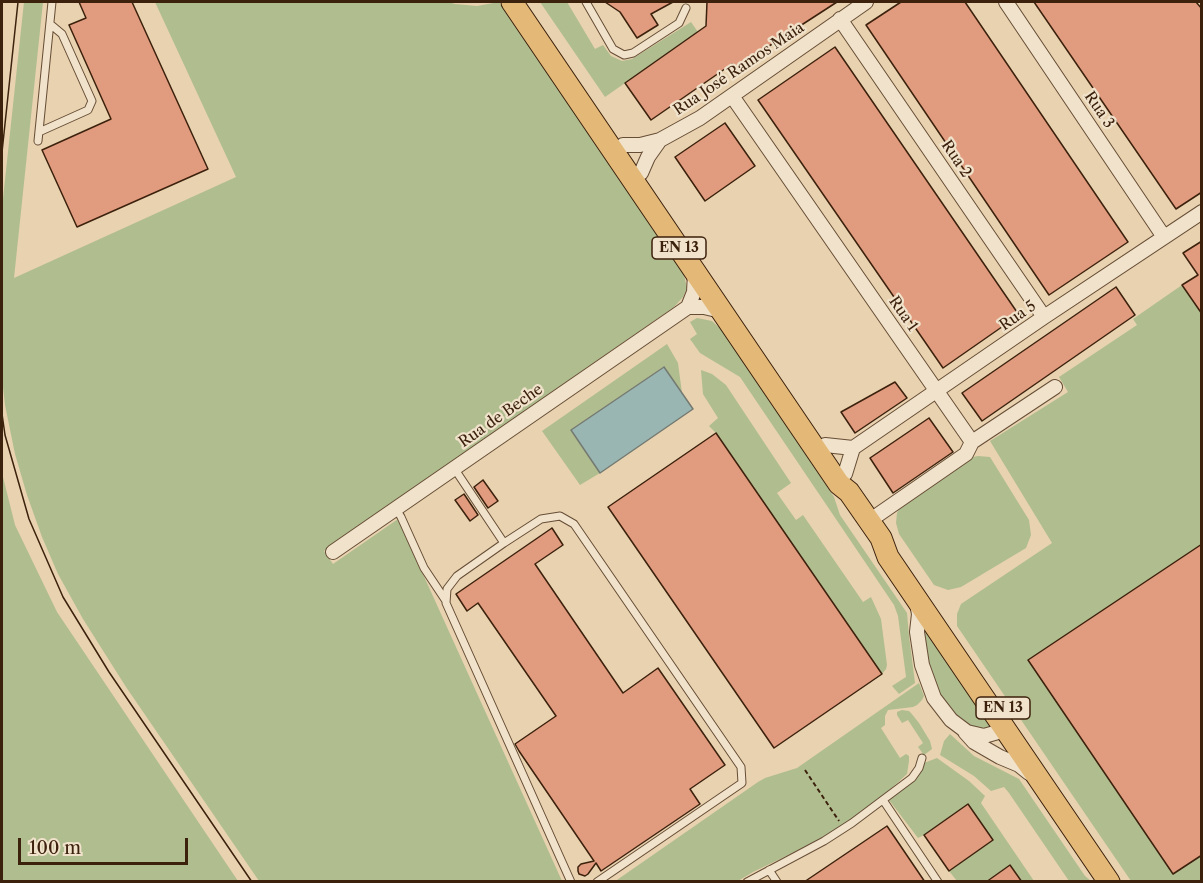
<!DOCTYPE html>
<html>
<head>
<meta charset="utf-8">
<style>
	body { margin:0 }
	#map { position:relative; width:1203px; height:883px; overflow:hidden; background:#e8d2af; font-family:"Libre Caslon Text",serif }
	canvas { display:block }
	.frame { position:absolute; inset:0; border:3px solid #3c210d; pointer-events:none }
	.scale { position:absolute; left:18px; top:838px; width:170px; height:27px; box-sizing:border-box; border:3px solid #3c210d; border-top:0; padding-left:8px; font-size:18px; line-height:21px; white-space:nowrap; color:#3c210d; -webkit-text-stroke:4px #f0e2cb; paint-order:stroke }
</style>
</head>
<body>
<div id="map">
<canvas width="1203" height="883"></canvas>
<div class="frame"></div>
<div class="scale">100 m</div>
</div>
<script>
const context = document.querySelector('canvas').getContext('2d');
context.lineJoin = 'round';
function fillPath(path, color) {
  context.fillStyle = color;
  context.fill(path, 'evenodd');
}
function shape(rows) {
  const path = new Path2D();
  for (const r of rows) {
    path.moveTo(r[0], r[1]);
    for (let i = 2; i < r.length; i += 2) path.lineTo(r[i], r[i + 1]);
  }
  return path;
}
function strokePath(path, color, width, dash) {
  context.strokeStyle = color;
  context.lineWidth = width;
  context.lineCap = dash ? 'butt' : 'round';
  context.setLineDash(dash || []);
  context.stroke(path);
}
function label(font, color, halo, rows, align = 'center') {
  context.font = font + ' "Libre Caslon Text",serif';
  context.lineWidth = 4.5;
  context.setLineDash([]);
  context.textBaseline = 'middle';
  context.strokeStyle = halo;
  context.fillStyle = color;
  for (const [text, x, y, turn = 0] of rows) {
    context.save();
    context.translate(x, y);
    context.rotate((+turn || 0) * Math.PI / 180);
    context.textAlign = isNaN(turn) ? turn : align;
    if (halo) context.strokeText(text, 0, 0);
    context.fillText(text, 0, 0);
    context.restore();
  }
}
fillPath(shape([
	[24,2,43,2,14,278,236,177,155,2,449,2,455,4,477,6,499,2,684,275,687,288,683,297,674,307,324,551,333,564,398,519,562,881,259,881,126,687,83,619,58,574,42,537,27,495,15,454,5,405,2,378,2,208],
	[540,2,567,2,595,49,603,45,611,56,622,61,632,59,691,22,698,32,605,97],
	[1182,285,1202,314,1201,881,1131,881,957,626,957,614,961,604,1052,543,990,441,1068,392,1059,377,1137,325,1133,319],
	[697,318,712,321,723,331,834,497,840,515,907,613,909,636,915,683,899,694,892,686,906,677,898,616,894,605,740,377,700,353,690,339,697,334,690,322],
	[667,344,678,363,682,393,663,367,571,430,600,473,580,485,542,431],
	[701,370,712,374,726,385,791,483,777,493,796,520,803,515,863,602,871,597,881,619,887,665,886,669,882,674,716,433,709,426,718,418,703,394],
	[978,456,990,457,1029,520,1031,535,1026,548,961,587,948,590,934,585,899,534,896,523,897,513,902,503,968,458],
	[2,473,15,525,57,612,238,881,2,881],
	[927,620,995,726,986,730,964,725,943,702,927,668,923,633],
	[919,683,924,696,922,700,917,705,913,707,888,710,885,716,885,725,881,728,900,758,906,754,909,756,909,761,907,774,880,799,846,823,811,844,753,872,738,881,614,882,758,782,765,778,797,768],
	[902,710,909,711,911,713,919,723,930,741,932,749,924,755,918,747,923,743,908,720,902,723,897,715,897,712],
	[950,734,974,756,1019,779,1085,876,1091,881,1069,881,1009,793,1004,787,991,791,974,776,940,755,944,741],
	[937,758,969,781,984,795,985,796,981,803,1034,881,1022,881,1010,865,986,881,957,881,949,871,993,840,968,805,924,835,918,838,889,800,916,778,924,763]
]), '#b0bd8f');
const water = shape([
	[664,367,693,409,600,473,571,430,664,367]
]);
fillPath(water, '#99b6b3');
strokePath(water, '#747a71', 1.5);
const building = shape([
	[79,2,132,2,208,169,77,227,42,150,111,119,69,25,86,18,79,2],
	[605,2,673,2,651,14,658,25,637,38,620,12,605,2],
	[707,2,837,2,766,48,767,50,737,70,732,64,651,120,625,83,706,26,707,2],
	[901,2,965,2,1128,242,1049,295,866,25,901,2],
	[1034,2,1196,2,1202,9,1202,192,1176,209,1034,2],
	[835,47,1019,315,943,368,758,100,835,47],
	[725,123,755,166,705,201,675,157,725,123],
	[1202,241,1202,314,1182,285,1198,275,1183,253,1202,241],
	[1116,287,1135,315,982,421,962,393,1116,287],
	[895,382,907,398,855,433,841,412,895,382],
	[929,418,953,452,893,493,870,458,929,418],
	[716,433,882,674,774,748,608,507,716,433],
	[483,480,498,501,488,508,474,487,483,480],
	[464,494,478,515,470,521,455,500,464,494],
	[552,528,563,545,535,564,623,693,658,668,725,765,690,789,700,804,601,871,596,863,588,874,585,876,579,874,578,871,578,867,581,864,594,861,519,751,515,744,556,716,478,603,467,611,456,594,552,528],
	[1202,544,1202,855,1173,874,1028,660,1202,544],
	[968,804,993,840,949,871,924,835,968,804],
	[887,826,925,882,804,882,887,826],
	[1010,865,1022,882,986,882,1010,865]
]);
fillPath(building, '#e19b7e');
strokePath(building, '#3c210d', 1.5);
const service = shape([
	[586,2,613,49,624,55,633,53,679,23,686,8],
	[39,132,88,110,92,101,62,34,50,24],
	[38,141,52,2],
	[454,468,504,543],
	[396,509,401,517,424,568,446,601],
	[883,800,938,882],
	[769,870,777,882],
	[571,882,446,603,447,589,457,576,504,543,541,519,560,516,574,524,741,767,742,783,597,882],
	[747,882,824,841,852,823,912,778,919,768,922,758]
]);
const minor = shape([
	[1006,2,1164,237],
	[840,19,1044,317],
	[732,96,972,442,966,454,869,521],
	[623,145,640,145,660,140,700,118,866,2],
	[641,173,648,157,660,140],
	[688,307,704,307,721,311],
	[972,442,1055,387],
	[825,445,853,448],
	[845,474,853,448,1044,317,1202,212],
	[333,552,688,307,694,292,695,273],
	[917,604,919,614,917,632,922,665,934,698,951,720,967,732,984,736,998,732,1001,723,1000,718],
	[965,732,974,742,1000,757,1019,765,1029,773]
]);
const primary = shape([
	[512,2,839,484,849,492,881,538,888,557,1109,882]
]);
strokePath(service, '#674d36', 9);
strokePath(minor, '#674d36', 16);
strokePath(primary, '#3c210d', 23);
strokePath(shape([
	[805,770,839,821]
]), '#3c210d', 2, [4.5, 3]);
strokePath(service, '#f0e2cb', 7);
strokePath(minor, '#f0e2cb', 14);
strokePath(primary, '#e4b978', 21);
strokePath(shape([
	[2,152,18,2],
	[2,414,5,435,29,519,63,597,109,672,252,882]
]), '#3c210d', 1.5);
for (const [x, y, w] of [
	[679,248,54],
	[1003,708,54]
]) {
  const box = new Path2D();
  box.roundRect(x - w / 2, y - 11, w, 22, 4.5);
  context.fillStyle = '#f0e2cb';
  context.fill(box);
  strokePath(box, '#3c210d', 1.5);
}
label('bold 14px', '#3c210d', null, [
	["EN 13",679,248],
	["EN 13",1003,708]
]);
label('15px', '#3c210d', '#f0e2cb', [
	["Rua José Ramos Maia",739,69,-34],
	["Rua 3",1099,110,56],
	["Rua 2",956,159,56],
	["Rua 1",903,314,55],
	["Rua 5",1018,316,-35],
	["Rua de Beche",501,416,-35]
]);
</script>
</body>
</html>
